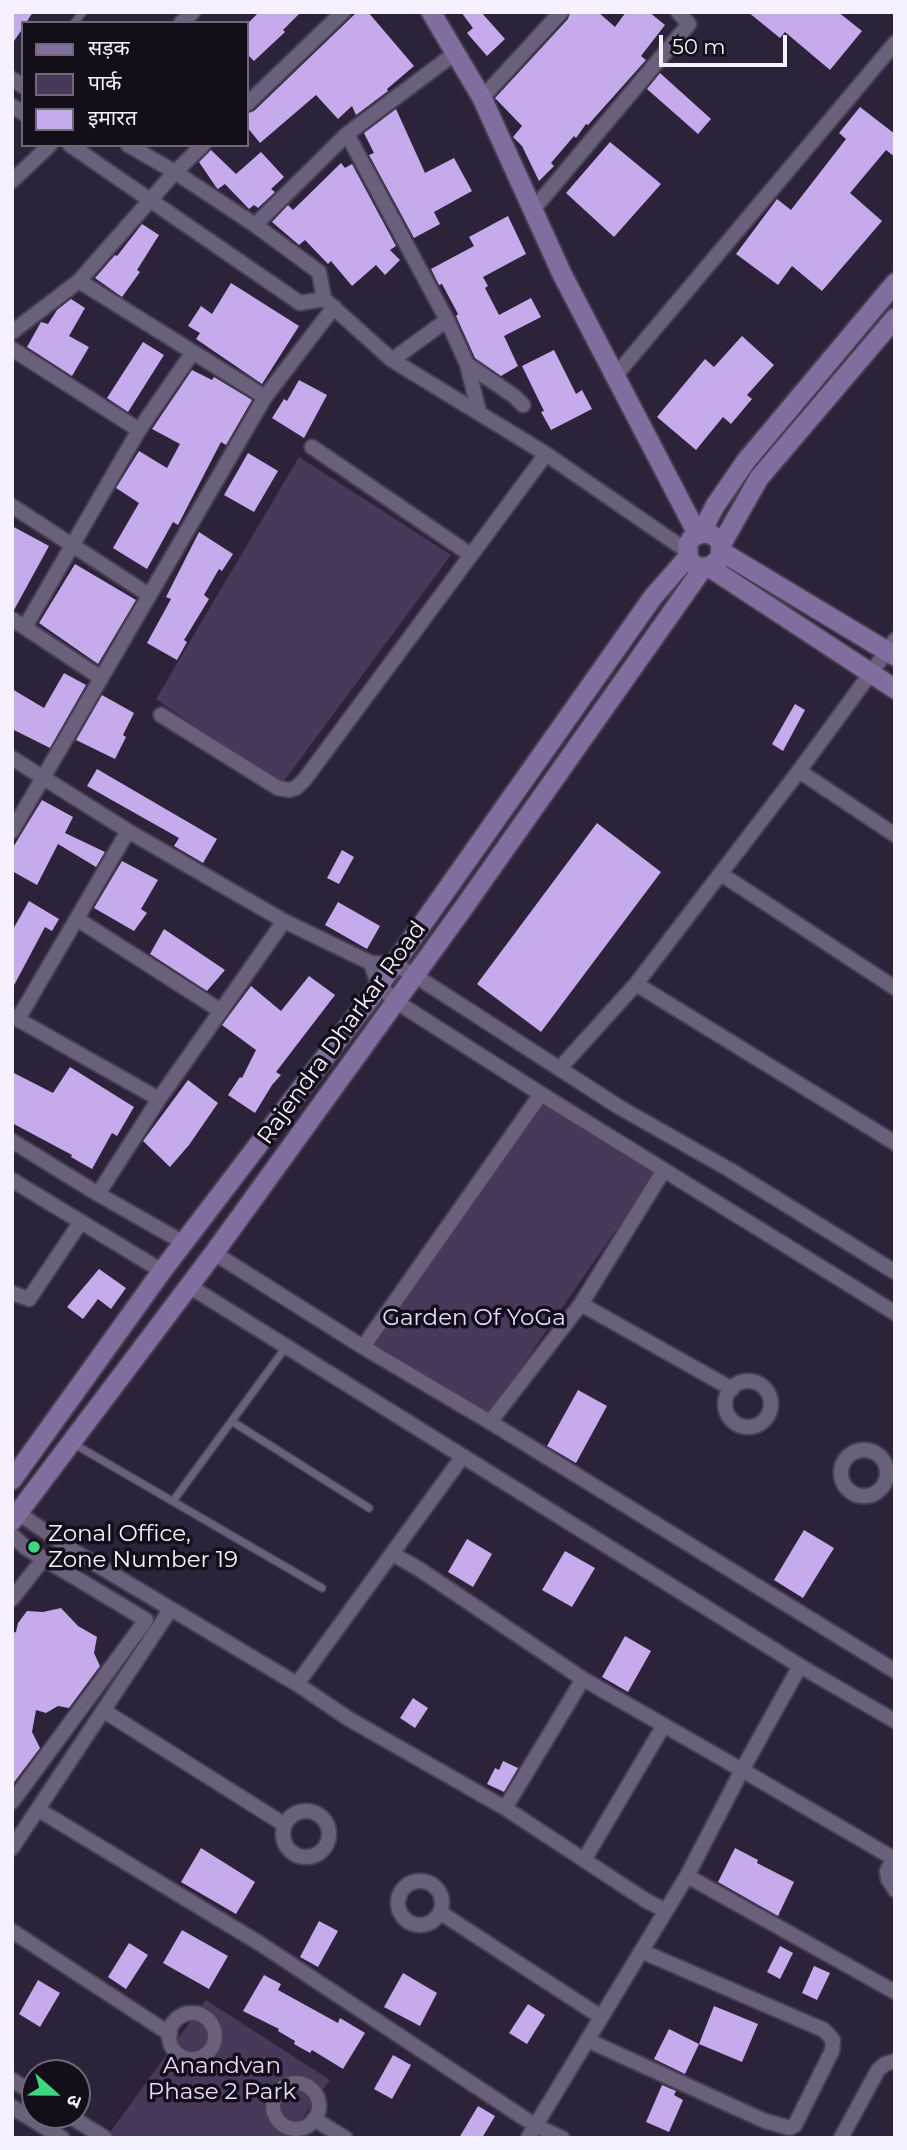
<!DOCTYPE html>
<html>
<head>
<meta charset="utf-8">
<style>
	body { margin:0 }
	#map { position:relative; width:907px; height:2150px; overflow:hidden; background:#2c223a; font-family:Montserrat,"Noto Sans Devanagari",sans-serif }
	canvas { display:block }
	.frame { position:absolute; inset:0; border:14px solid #f6f1fe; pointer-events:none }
	.legend { position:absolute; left:21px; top:21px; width:228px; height:126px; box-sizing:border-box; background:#130e19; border:2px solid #6e6975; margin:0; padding:9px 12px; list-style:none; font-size:21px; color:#f6f1fe }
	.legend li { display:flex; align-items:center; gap:14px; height:35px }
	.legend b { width:35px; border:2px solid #6e6975 }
	.north { position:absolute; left:21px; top:2059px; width:70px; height:70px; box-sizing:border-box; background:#130e19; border:2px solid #6e6975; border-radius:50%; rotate:111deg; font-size:19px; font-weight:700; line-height:28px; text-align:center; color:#f6f1fe }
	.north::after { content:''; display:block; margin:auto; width:24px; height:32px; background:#3cd77e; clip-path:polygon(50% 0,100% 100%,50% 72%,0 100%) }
	.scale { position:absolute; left:659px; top:35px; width:128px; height:32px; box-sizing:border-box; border:4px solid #f6f1fe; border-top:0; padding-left:9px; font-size:21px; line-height:24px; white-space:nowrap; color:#f6f1fe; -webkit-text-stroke:5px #130e19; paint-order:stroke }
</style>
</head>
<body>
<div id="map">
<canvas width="907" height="2150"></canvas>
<div class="frame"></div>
<ul class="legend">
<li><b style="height:9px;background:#826d9f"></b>सड़क</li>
<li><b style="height:19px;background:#48395b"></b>पार्क</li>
<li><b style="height:19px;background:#c6abec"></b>इमारत</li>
</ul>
<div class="north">उ</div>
<div class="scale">50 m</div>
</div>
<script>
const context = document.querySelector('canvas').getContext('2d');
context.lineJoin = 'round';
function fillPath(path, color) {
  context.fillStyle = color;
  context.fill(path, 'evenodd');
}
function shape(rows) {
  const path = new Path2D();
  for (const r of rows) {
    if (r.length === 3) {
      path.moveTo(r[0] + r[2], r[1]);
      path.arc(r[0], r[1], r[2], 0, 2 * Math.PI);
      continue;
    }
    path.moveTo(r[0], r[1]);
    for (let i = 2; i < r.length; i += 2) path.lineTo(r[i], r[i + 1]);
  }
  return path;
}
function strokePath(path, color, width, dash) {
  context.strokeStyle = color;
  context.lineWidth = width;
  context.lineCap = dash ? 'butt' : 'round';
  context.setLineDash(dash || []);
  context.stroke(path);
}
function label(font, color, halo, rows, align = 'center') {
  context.font = font + ' Montserrat,sans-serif';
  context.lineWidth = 7;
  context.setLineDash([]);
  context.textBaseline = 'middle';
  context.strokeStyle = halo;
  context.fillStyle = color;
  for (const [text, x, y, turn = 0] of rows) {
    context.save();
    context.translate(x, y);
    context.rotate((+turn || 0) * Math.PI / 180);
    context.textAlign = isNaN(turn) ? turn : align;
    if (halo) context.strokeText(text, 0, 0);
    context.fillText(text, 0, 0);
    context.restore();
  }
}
fillPath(shape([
	[299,457,451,555,281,785,156,699],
	[544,1104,656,1172,490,1412,374,1345],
	[206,2000,330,2080,288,2138,106,2138]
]), '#48395b');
fillPath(shape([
	[12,12,33,12,26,23,23,23,23,28,12,44],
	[259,12,301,12,283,30,285,32,254,61,247,54,247,24],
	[357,12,368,12,414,66,387,89,388,91,356,115,352,106,338,119,316,95,260,143,247,127,247,113,254,111],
	[461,12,481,12,505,39,487,56,467,33,473,28],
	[570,12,598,12,615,27,626,12,649,12,665,25,641,56,646,60,588,125,586,124,576,138,574,136,551,163,554,166,539,181,522,146,513,137,522,126,495,98,568,19],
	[748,12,838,12,862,31,830,70,785,32,780,38],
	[660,73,711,119,698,134,647,89],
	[860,107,895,134,895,157,886,150,850,193,882,221,822,291,792,266,778,285,736,254,777,199,791,210,846,139,839,133],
	[396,109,425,173,454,158,472,191,434,212,440,224,414,238,369,155,374,153,364,133],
	[610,142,661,184,614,237,566,193],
	[211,150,236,174,261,152,284,177,271,189,275,192,258,208,254,205,249,209,225,184,218,189,216,187,199,162],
	[341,163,345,168,352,164,396,246,390,250,400,260,385,275,376,265,352,286,331,261,328,264,305,240,299,245,272,222,288,205,293,210],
	[508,216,526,254,483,277,488,286,485,288,499,315,531,298,541,317,504,336,518,366,501,376,475,358,456,316,458,314,442,284,439,285,431,269,474,246,469,237],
	[142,224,159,235,137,270,140,272,122,297,95,278,115,255,117,256],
	[231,283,299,326,262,384,196,339,200,333,188,326,201,306,212,314],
	[71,299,85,308,69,336,89,347,72,376,27,347,41,322,48,324,57,310],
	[742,336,774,365,747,395,752,399,731,424,723,417,696,450,657,417,705,359,714,367],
	[143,342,164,355,128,412,107,398],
	[554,350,576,394,582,390,592,409,551,430,541,412,544,411,522,366],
	[192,370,212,380,214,377,252,400,226,445,221,442,178,525,173,522,147,569,113,548,139,503,116,488,139,451,167,468,180,444,152,429],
	[299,380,327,395,304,438,272,418,284,399,287,401],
	[248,453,278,471,254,512,224,495],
	[12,526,49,546,14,610,12,609],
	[199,532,233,554,222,571,219,569,204,595,209,599,184,640,187,642,177,660,147,643,171,599,166,597],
	[75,564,136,600,98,664,39,623],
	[64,673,86,685,50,748,12,729,12,689,44,708],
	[102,695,134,713,123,735,126,737,115,759,76,740],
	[795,704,805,710,783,751,772,744],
	[97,769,217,839,203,863,174,846,179,838,87,786],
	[42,800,73,817,65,833,105,852,96,867,58,844,37,885,12,871,12,849],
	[597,823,661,872,541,1032,477,984],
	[342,850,354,857,339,884,327,878],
	[122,861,158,880,141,909,147,913,134,931,94,908],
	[29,901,59,919,52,931,45,927,12,989,12,931],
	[338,902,380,926,367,949,325,925],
	[164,929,225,970,207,991,150,954],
	[309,976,335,995,276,1072,281,1075,272,1085,255,1113,228,1095,240,1077,242,1078,256,1050,222,1025,251,986,281,1011],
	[70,1067,134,1107,117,1136,112,1133,92,1169,71,1157,72,1155,12,1123,12,1072,53,1093],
	[188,1080,218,1103,189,1145,170,1167,143,1141],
	[99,1269,126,1288,111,1309,98,1299,83,1319,67,1307],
	[578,1390,607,1406,576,1463,547,1446],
	[804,1530,834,1548,803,1598,774,1580],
	[467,1539,492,1554,473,1587,448,1572],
	[565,1551,595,1568,572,1607,542,1590],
	[61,1608,78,1626,97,1637,94,1653,100,1666,69,1708,58,1706,46,1713,36,1710,32,1732,40,1748,12,1785,12,1633,16,1632,18,1623,27,1611,43,1612],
	[625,1636,651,1651,628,1692,602,1677],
	[413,1698,428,1708,415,1728,400,1718],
	[503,1761,518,1768,504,1792,487,1784,495,1768,499,1770],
	[201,1848,255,1882,236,1914,181,1882],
	[735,1848,758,1860,757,1863,794,1882,778,1916,718,1882],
	[319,1921,338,1931,318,1967,300,1957],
	[182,1930,228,1956,209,1989,163,1963],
	[129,1943,148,1955,126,1989,108,1977],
	[780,1946,793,1953,780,1979,767,1972],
	[814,1966,830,1973,817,2000,802,1993],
	[403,1973,437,1993,420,2026,384,2007],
	[264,1975,281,1984,278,1990,338,2023,340,2018,365,2033,343,2069,312,2050,310,2053,294,2044,295,2041,278,2031,279,2029,243,2011],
	[38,1980,60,1993,40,2027,19,2014],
	[528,2004,545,2015,527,2044,509,2033],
	[714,2006,758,2024,742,2062,699,2044],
	[669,2029,699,2044,685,2074,654,2059],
	[393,2055,411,2065,392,2099,374,2089],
	[662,2085,676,2091,674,2095,683,2100,669,2132,646,2122],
	[478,2106,495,2116,482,2138,459,2138]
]), '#c6abec');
const lane = shape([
	[74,23,83,12],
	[233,1422,369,1508],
	[74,1444,322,1588],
	[173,1501,286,1347]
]);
const street = shape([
	[181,23,193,12],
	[12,79,23,86],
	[482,98,561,12],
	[247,104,343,12],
	[12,106,23,113],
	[347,134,447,320,467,364,479,412],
	[70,145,300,303,324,299],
	[128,145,175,172,255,225,319,272,324,299,392,360,546,454,687,551],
	[12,181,50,145],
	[532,211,689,24,678,12],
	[255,225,347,134,454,54],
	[79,281,265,397],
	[12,332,79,281,175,172,203,145],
	[12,349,139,430],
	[392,360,447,320],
	[467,364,514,396,523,405],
	[616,375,895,43],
	[312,447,471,555],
	[12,506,149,595],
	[12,619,101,678],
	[25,627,139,430,193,352],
	[161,715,278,788,289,790,296,788,305,779,546,454],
	[12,758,128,831,284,921,371,963,393,964,414,975,619,1107,730,1170,895,1272],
	[799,771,895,835],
	[12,831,265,397,334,307],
	[721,874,895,988],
	[77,919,221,1011],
	[371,963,378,984,395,1001,541,1094,895,1313],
	[636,984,895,1143],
	[12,1016,159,1099,98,1194],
	[18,1019,128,831],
	[560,1068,636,984,799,771,895,640],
	[159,1099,284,921],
	[12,1141,98,1194,184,1243],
	[12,1180,162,1271],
	[214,1253,363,1347,490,1422,895,1671],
	[189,1286,800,1666,895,1721],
	[12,1293,29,1299,80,1223],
	[581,1304,732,1389],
	[363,1347,541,1094],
	[748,1404,23],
	[490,1422,581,1304,664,1170],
	[864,1473,23],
	[18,1513,77,1553,297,1684,349,1719,505,1808,583,1679,419,1569,393,1554],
	[12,1535,26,1548,146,1620,12,1802],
	[12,1599,44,1558],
	[800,1666,742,1770,893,1858],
	[583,1679,742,1770,687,1876],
	[297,1684,463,1456],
	[104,1711,285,1825],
	[505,1808,645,1900,666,1911],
	[39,1810,259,1943,536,2126,562,2138],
	[306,1834,23],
	[12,1848,170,1610],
	[895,1856,887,1871,888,1879,895,1890],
	[584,1860,664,1725],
	[420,1903,22],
	[441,1913,601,2017],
	[12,1931,170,2034],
	[192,2036,23],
	[587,2040,765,2121,790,2128,795,2125,832,2051,833,2040,824,2030,641,1951],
	[12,2080,35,2094],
	[296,2106,23],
	[12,2107,62,2138],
	[68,2115,105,2138],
	[314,2119,345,2138],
	[528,2138,687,1876,895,1992],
	[841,2138,878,2070,885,2064,895,2061]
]);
const secondary = shape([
	[431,12,482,98,562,274,698,535],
	[701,533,710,534,717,538,721,545,720,559,709,567,697,567,692,563,688,557,688,544,692,538,701,533,715,506,746,461,895,283],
	[721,545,759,478,895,318],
	[722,552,895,656],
	[709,567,895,689],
	[12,1480,162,1271,371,997,653,597,688,557],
	[12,1521,214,1253,462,910,703,568]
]);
strokePath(lane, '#463e52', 10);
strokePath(street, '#463e52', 18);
strokePath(secondary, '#463e52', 23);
strokePath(lane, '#6b607c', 7);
strokePath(street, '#6b607c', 14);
strokePath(secondary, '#826d9f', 19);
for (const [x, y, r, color] of [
	[34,1547,7,"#3cd77e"]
]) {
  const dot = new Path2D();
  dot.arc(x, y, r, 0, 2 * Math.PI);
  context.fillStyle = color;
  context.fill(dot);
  strokePath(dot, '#130e19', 2.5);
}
label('23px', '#f6f1fe', '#130e19', [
	["Rajendra Dharkar Road",342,1033,-54]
]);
label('23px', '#e8dafe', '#130e19', [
	["Garden Of YoGa",474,1318],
	["Anandvan",222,2066],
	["Phase 2 Park",222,2092]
]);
label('23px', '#f6f1fe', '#130e19', [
	["Zonal Office,",48,1534],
	["Zone Number 19",48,1560]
], 'left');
</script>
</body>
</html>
